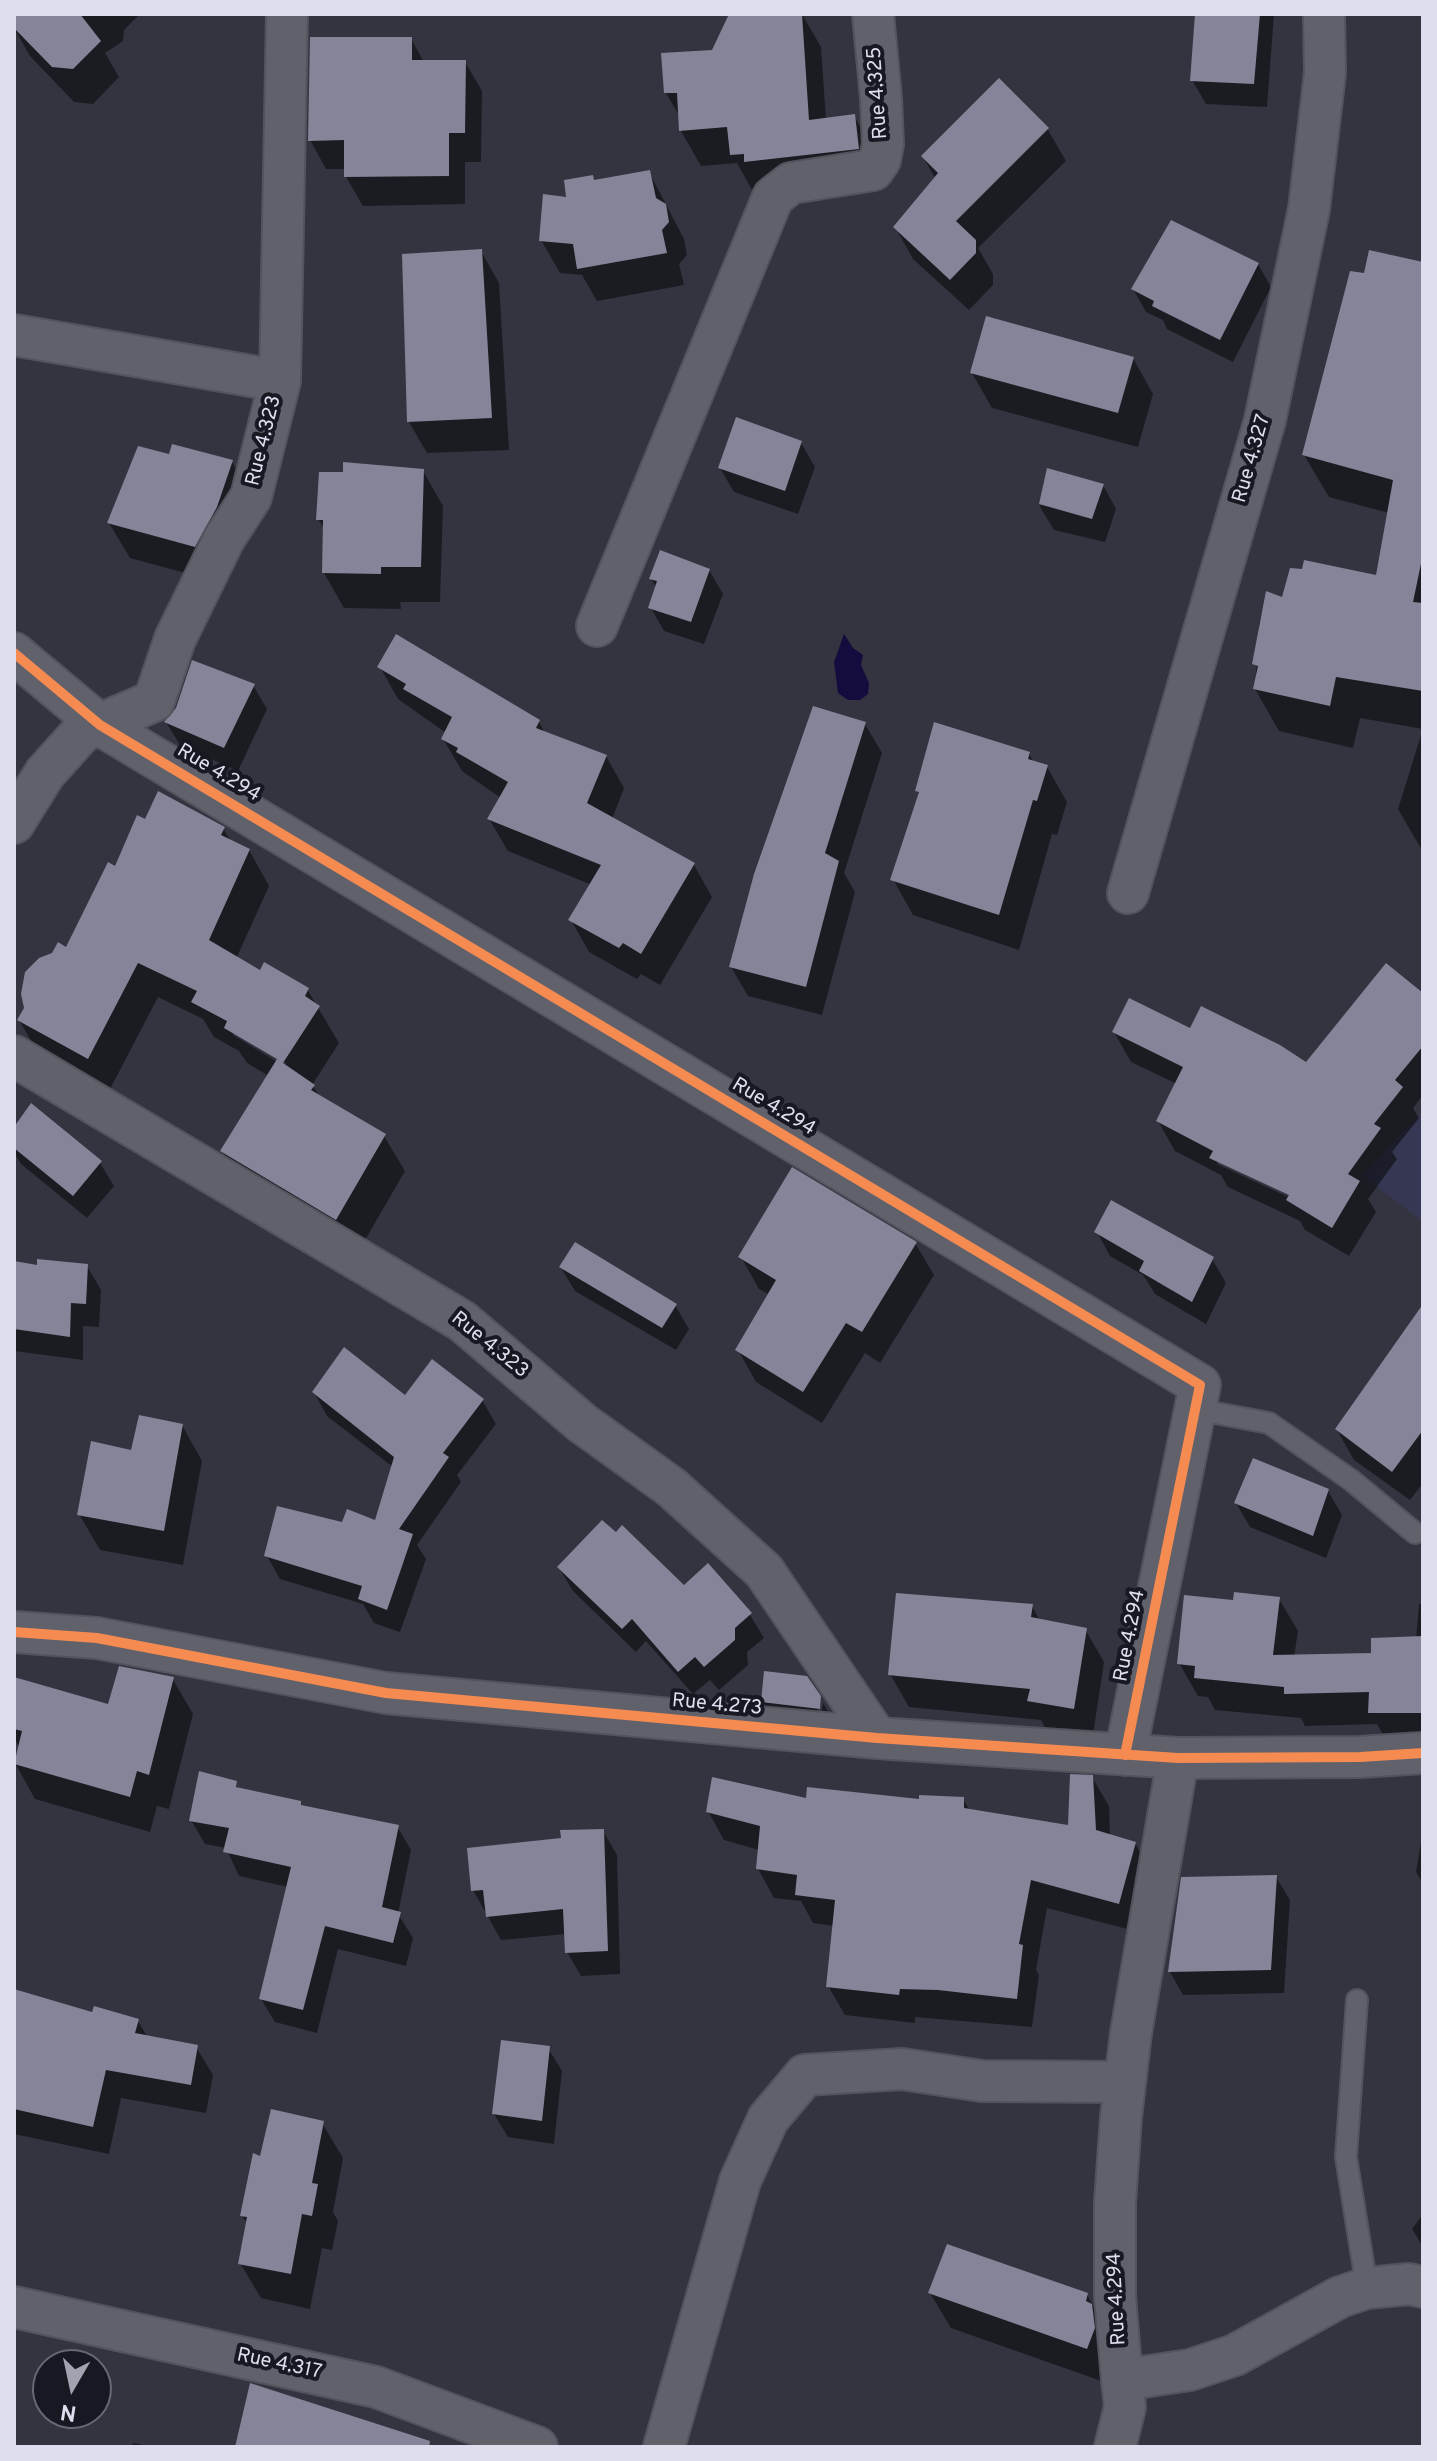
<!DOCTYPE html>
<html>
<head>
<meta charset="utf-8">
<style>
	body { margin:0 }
	#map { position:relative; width:1437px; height:2461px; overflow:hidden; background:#333440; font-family:Overpass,sans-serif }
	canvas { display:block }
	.frame { position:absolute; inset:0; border:16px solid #dddfee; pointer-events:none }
	.north { position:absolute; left:32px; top:2349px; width:80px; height:80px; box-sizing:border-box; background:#171822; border:2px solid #666874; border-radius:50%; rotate:189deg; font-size:22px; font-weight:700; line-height:32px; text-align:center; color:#dddfee }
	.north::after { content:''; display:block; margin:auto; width:28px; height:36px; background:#a2a3b1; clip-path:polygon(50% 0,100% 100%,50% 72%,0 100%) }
</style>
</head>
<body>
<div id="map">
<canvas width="1437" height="2461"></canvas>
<div class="frame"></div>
<div class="north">N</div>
</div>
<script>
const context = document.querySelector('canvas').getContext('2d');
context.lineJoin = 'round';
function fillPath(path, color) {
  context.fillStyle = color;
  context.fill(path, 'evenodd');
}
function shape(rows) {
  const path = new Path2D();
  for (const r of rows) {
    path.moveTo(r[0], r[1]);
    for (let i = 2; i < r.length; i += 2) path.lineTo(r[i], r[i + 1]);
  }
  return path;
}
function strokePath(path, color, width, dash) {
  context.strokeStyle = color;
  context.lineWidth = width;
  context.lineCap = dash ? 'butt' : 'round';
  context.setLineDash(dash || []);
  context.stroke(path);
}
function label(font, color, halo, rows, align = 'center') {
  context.font = font + ' Overpass,sans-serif';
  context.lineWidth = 8;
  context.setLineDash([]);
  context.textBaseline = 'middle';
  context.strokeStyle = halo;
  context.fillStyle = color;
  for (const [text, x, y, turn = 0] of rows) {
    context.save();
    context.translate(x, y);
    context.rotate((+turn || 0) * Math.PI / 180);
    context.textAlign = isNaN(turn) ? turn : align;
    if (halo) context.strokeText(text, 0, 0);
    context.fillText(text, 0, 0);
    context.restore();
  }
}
fillPath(shape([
	[1423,1110,1423,1222,1363,1176]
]), '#363752');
fillPath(shape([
	[844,634,853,648,863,655,861,665,869,683,868,694,860,700,848,700,838,693,834,662]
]), '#140c3e');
fillPath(shape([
	[14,14,140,14,124,30,123,41,105,53,119,77,93,104,74,102,30,56,14,28],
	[764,14,802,14,821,47,826,120,854,116,875,152,752,190,737,163,701,166,681,131,680,117,666,93],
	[1197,14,1274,14,1267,107,1206,104,1192,80],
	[411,39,424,62,465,62,482,91,481,162,465,162,465,204,363,206,346,177,346,169,326,169,310,140],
	[999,80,1048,130,1066,161,978,248,993,274,993,285,969,310,913,259,895,227,935,178,923,157],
	[649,172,684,239,687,255,679,264,684,285,597,301,582,275,560,273,541,240,569,200],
	[481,251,499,283,509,450,427,453,409,422],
	[1258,264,1271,287,1233,362,1167,329,1163,320,1146,312,1133,289],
	[1423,264,1423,729,1360,718,1353,748,1279,731,1255,689,1259,624,1267,593,1283,600,1377,577,1389,513,1329,497,1304,455,1366,275],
	[1133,358,1153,394,1138,447,992,408,972,373],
	[801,443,815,467,798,514,734,492,720,468],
	[170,456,232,462,252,497,215,581,130,558,109,523],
	[1049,470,1103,485,1116,509,1105,542,1054,530,1040,507],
	[423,471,443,506,440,602,400,602,401,609,344,608,324,573,325,530,318,519],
	[709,570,723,594,704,644,664,631,651,608,657,588,651,579],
	[380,667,539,722,545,733,606,756,624,788,612,819,694,865,712,897,660,985,641,974,637,979,589,952,571,920,592,885,508,851,489,819,501,798,462,771,443,739,446,733,398,699],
	[253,685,267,709,238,771,180,745,166,722],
	[865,724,882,753,844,873,855,892,822,1015,748,996,731,967],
	[1423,729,1423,852,1398,809],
	[1029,753,1034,763,1047,767,1067,802,1057,835,1052,834,1019,950,913,915,893,879,920,795,917,791],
	[146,822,223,828,231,842,249,850,269,886,236,959,260,973,307,989,339,1043,312,1085,321,1098,384,1136,405,1171,357,1254,242,1186,222,1151,269,1076,247,1063,239,1051,214,1037,203,1019,158,997,108,1093,40,1056,19,1020],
	[233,1031,286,1063,284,1066,233,1035],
	[1423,995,1423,1095,1413,1108,1419,1118,1392,1152,1397,1159,1368,1199,1376,1212,1349,1256,1305,1230,1300,1221,1228,1187,1221,1175,1175,1151,1158,1121,1177,1084,1131,1062,1114,1032,1191,1031,1306,1065],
	[1217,1159,1298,1198,1297,1201,1217,1164],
	[14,1131,100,1163,114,1186,87,1218,21,1164,14,1152],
	[1097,1232,1212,1259,1226,1283,1206,1324,1155,1294,1143,1275,1110,1256],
	[915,1243,934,1275,880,1363,865,1353,822,1423,756,1382,738,1350,770,1295,759,1289,741,1257],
	[14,1263,39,1267,87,1266,101,1290,99,1327,83,1326,83,1360,14,1351],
	[561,1268,675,1305,689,1329,676,1350,575,1291],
	[1423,1308,1423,1483,1410,1500,1354,1460,1337,1430],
	[314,1392,482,1400,496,1424,457,1475,461,1482,417,1545,426,1559,400,1632,374,1623,363,1604,280,1579,267,1556,343,1525,376,1522,393,1467,327,1416],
	[182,1425,202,1461,183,1565,100,1550,79,1514,133,1453],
	[1328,1491,1342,1515,1326,1558,1250,1527,1236,1503],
	[559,1568,684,1587,750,1615,764,1638,747,1652,748,1665,719,1690,710,1680,693,1694,646,1641,636,1652,573,1591],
	[1279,1599,1298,1631,1294,1657,1373,1655,1416,1639,1419,1604,1423,1604,1423,1745,1389,1745,1377,1724,1305,1726,1301,1718,1215,1710,1208,1697,1198,1696,1179,1663,1235,1602],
	[1032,1606,1040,1621,1085,1629,1104,1662,1092,1741,1048,1733,1041,1720,909,1707,890,1674],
	[172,1678,193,1714,169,1809,157,1806,150,1832,35,1799,15,1763,19,1747,14,1737,14,1702,109,1706],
	[819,1699,817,1719,821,1719,823,1703,834,1722,777,1726,763,1702],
	[1092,1777,1109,1806,1110,1836,1135,1843,1151,1872,1135,1931,1047,1908,1036,1970,1039,1975,1032,2027,915,2017,915,2023,845,2015,828,1986,834,1926,813,1923,801,1901,774,1898,758,1869,759,1850,724,1840,708,1811,808,1801,963,1799,970,1811,1070,1827],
	[235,1783,239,1790,300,1803,303,1807,397,1826,411,1850,398,1914,413,1938,406,1966,338,1949,317,2033,275,2022,261,1999,288,1887,239,1876,226,1848,205,1844,191,1820],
	[1423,1830,1423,1884,1416,1872],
	[603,1831,617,1855,620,1974,581,1976,567,1952,566,1934,501,1940,473,1890,563,1840],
	[1276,1877,1290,1900,1284,1993,1183,1995,1170,1972],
	[14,1996,138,2021,148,2038,196,2047,213,2075,206,2113,121,2098,109,2154,14,2134],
	[548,2048,562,2071,554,2144,508,2137,494,2114],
	[322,2123,343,2158,333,2212,338,2221,332,2250,322,2248,310,2309,261,2298,240,2263,248,2225,242,2216,262,2159],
	[1423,2214,1423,2247,1412,2229],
	[930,2293,1087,2295,1107,2330,1107,2383,951,2328],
	[133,2443,154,2447,132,2447]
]), '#0007');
fillPath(shape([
	[14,14,80,14,101,41,73,69,52,67,14,28],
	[729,14,802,14,809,120,855,114,859,149,744,162,744,154,730,155,727,127,679,131,677,93,664,93,661,53,712,50],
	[1195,14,1260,14,1254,84,1190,81],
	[310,37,412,37,412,60,466,60,465,133,449,133,449,176,344,177,344,140,308,141],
	[999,78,1049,128,956,221,976,240,976,253,950,280,893,227,938,173,921,156],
	[650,170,656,198,666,204,669,222,662,230,667,253,577,269,573,244,539,241,543,194,566,197,564,180,593,175,594,180],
	[1171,220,1259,263,1220,340,1152,306,1154,301,1131,289],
	[482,249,492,418,407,422,402,254],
	[1369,250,1423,262,1423,554,1413,602,1423,603,1423,691,1336,677,1330,706,1253,689,1258,666,1252,664,1266,591,1282,597,1290,568,1302,569,1304,560,1376,575,1393,480,1302,455,1350,271,1364,273],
	[986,316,1134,357,1118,413,970,373],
	[736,417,802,441,785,491,718,468],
	[172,444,233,460,217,507,195,547,107,523,138,446,169,454],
	[343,462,424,469,421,567,381,567,381,574,322,573,323,520,316,520,319,472,343,472],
	[1047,468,1104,484,1092,519,1039,504],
	[660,550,710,569,691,622,648,608,657,581,649,579],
	[396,634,540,720,536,728,607,755,587,803,695,863,641,954,623,943,619,948,568,920,601,865,487,819,508,782,456,752,458,748,441,739,452,717,403,689,406,684,377,667],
	[192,660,255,684,224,748,164,722,176,708],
	[813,706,866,722,825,853,839,861,806,987,729,967,754,874],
	[934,722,1030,752,1028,759,1048,765,1037,801,1033,800,999,915,890,880,919,792,915,791],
	[158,791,225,827,221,835,250,849,209,940,260,970,264,962,309,988,305,996,320,1006,283,1063,315,1085,311,1090,386,1134,336,1220,220,1151,277,1059,224,1028,227,1021,191,1002,197,991,138,963,88,1059,17,1020,24,1008,21,994,25,972,39,958,52,953,58,942,66,947,108,862,115,866,137,815,145,819],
	[1386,963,1423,993,1423,1046,1395,1080,1403,1087,1374,1124,1381,1128,1348,1174,1360,1181,1332,1228,1286,1200,1289,1195,1209,1158,1213,1151,1156,1121,1183,1067,1112,1032,1129,998,1190,1028,1201,1006,1280,1045,1306,1062],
	[31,1103,102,1161,73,1196,14,1148,14,1127],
	[792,1167,917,1242,862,1332,846,1323,803,1392,735,1350,776,1280,738,1257],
	[1111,1200,1214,1257,1192,1302,1139,1271,1144,1261,1094,1232],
	[575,1242,677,1304,662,1328,559,1267],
	[37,1259,88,1264,86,1304,71,1303,70,1337,14,1329,14,1261,37,1265],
	[1423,1304,1423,1430,1392,1472,1335,1429],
	[344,1347,405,1395,432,1359,484,1399,443,1453,449,1457,399,1529,413,1534,387,1610,358,1599,362,1586,264,1556,277,1506,342,1522,347,1509,375,1520,394,1457,312,1392],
	[139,1415,183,1424,164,1531,77,1515,91,1441,131,1450],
	[1253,1458,1329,1489,1313,1536,1234,1503],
	[602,1520,616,1532,622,1525,684,1585,708,1563,752,1613,735,1628,735,1640,704,1667,695,1657,678,1672,632,1619,622,1629,557,1567],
	[1234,1592,1280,1597,1273,1655,1371,1653,1371,1638,1423,1636,1423,1713,1368,1713,1369,1692,1284,1694,1284,1687,1194,1678,1195,1666,1177,1664,1184,1595,1233,1600],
	[896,1593,1033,1604,1031,1617,1087,1628,1074,1709,1027,1701,1030,1689,888,1675],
	[119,1666,174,1677,149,1775,137,1771,130,1797,14,1764,22,1731,14,1729,14,1677,108,1704],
	[764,1671,807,1676,821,1696,820,1709,761,1702],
	[199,1771,237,1781,236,1787,301,1801,301,1805,399,1825,382,1907,401,1912,393,1943,325,1926,303,2010,259,1999,291,1867,223,1852,229,1828,189,1821],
	[1070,1774,1093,1775,1096,1830,1136,1842,1119,1904,1031,1880,1019,1944,1023,1945,1017,1999,938,1990,900,1989,899,1995,826,1987,835,1900,795,1895,797,1875,756,1869,760,1826,706,1812,712,1777,806,1798,807,1787,919,1799,919,1795,964,1797,964,1808,1068,1825],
	[604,1829,608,1951,565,1953,563,1909,486,1917,483,1890,471,1891,467,1848,561,1838,560,1830],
	[1277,1875,1271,1970,1168,1972,1181,1877],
	[14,1989,92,2012,94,2006,139,2019,135,2033,198,2045,191,2085,106,2070,93,2127,14,2109],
	[501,2040,550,2046,542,2121,492,2114],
	[271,2109,324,2121,312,2183,318,2184,312,2216,302,2214,291,2274,238,2264,247,2217,240,2216,253,2153,260,2156],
	[947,2244,1088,2293,1086,2301,1092,2304,1095,2328,1087,2349,928,2293],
	[250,2383,430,2441,429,2447,235,2447]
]), '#848598');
const lane = shape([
	[1194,1409,1269,1423,1351,1480,1415,1533],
	[1357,2000,1346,2157,1367,2288]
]);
const street = shape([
	[14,335,280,381],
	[597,626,773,197,791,183,873,170,880,160,883,144,881,98,873,14],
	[14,653,100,725,1200,1385,1125,1755],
	[14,823,45,773,82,732,154,701,175,639,224,539,251,497,280,381,287,14],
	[1128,893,1265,420,1309,209,1325,73,1324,14],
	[14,1056,462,1321,582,1423,671,1487,764,1571,877,1738],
	[14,1632,97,1638,386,1693,877,1738,1178,1758,1360,1757,1423,1753],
	[1178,1758,1131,2033,1121,2117,1115,2203,1115,2297,1122,2380,1190,2370,1235,2355,1340,2297,1367,2288,1409,2284,1423,2287],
	[14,2307,376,2387,537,2447],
	[664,2447,740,2181,768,2119,805,2075,902,2069,982,2081,1125,2082],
	[1115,2447,1125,2407,1122,2380]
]);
strokePath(lane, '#53535e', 24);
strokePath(street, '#53535e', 44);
strokePath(lane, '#60616a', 20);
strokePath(street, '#60616a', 40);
strokePath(shape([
	[14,653,100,725,1200,1385,1125,1755],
	[14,1632,97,1638,386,1693,877,1738,1178,1758,1360,1757,1423,1753]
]), '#f68b52', 10);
label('20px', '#dddfee', '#171822', [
	["Rue 4.325",879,93,-94],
	["Rue 4.323",265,441,-76],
	["Rue 4.327",1253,459,-74],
	["Rue 4.294",218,774,31],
	["Rue 4.294",773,1108,31],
	["Rue 4.323",489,1346,39],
	["Rue 4.294",1131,1636,-79],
	["Rue 4.273",717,1706,5],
	["Rue 4.294",1118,2299,-93],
	["Rue 4.317",279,2365,12]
]);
</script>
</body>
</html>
